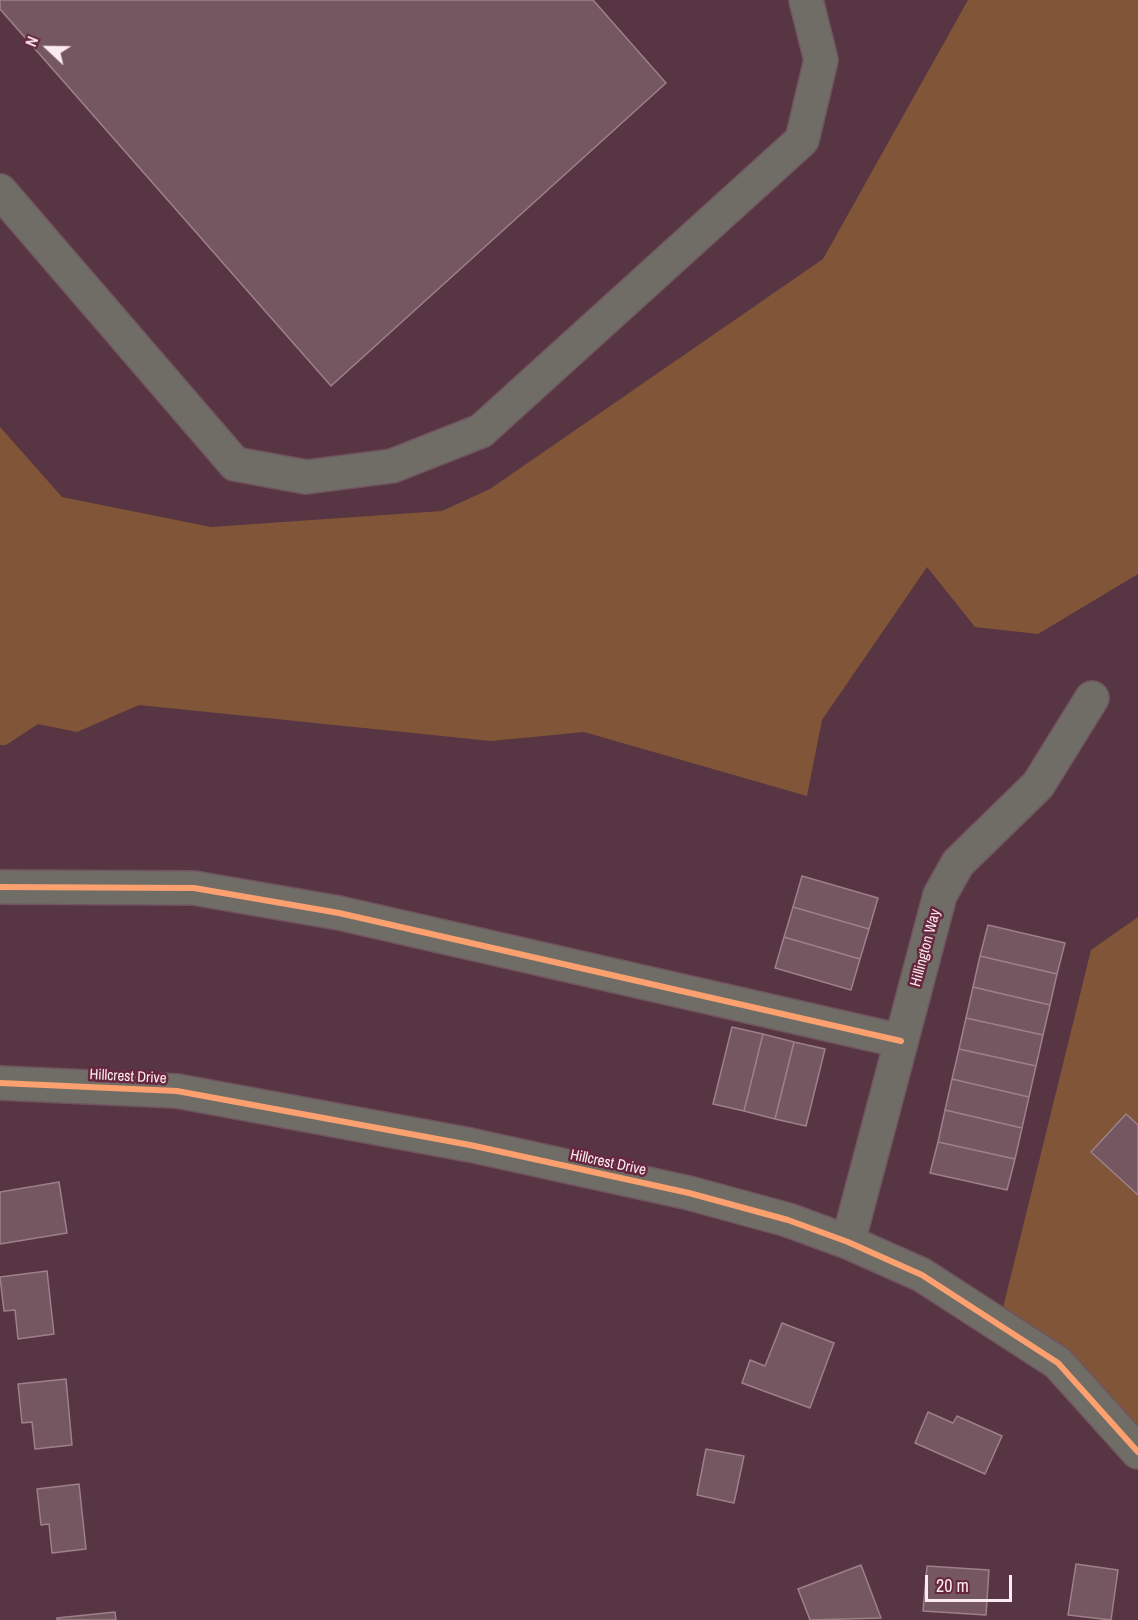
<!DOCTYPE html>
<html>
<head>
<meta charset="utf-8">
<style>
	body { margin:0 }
	#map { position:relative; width:1138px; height:1620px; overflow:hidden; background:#583542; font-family:"Archivo Narrow",sans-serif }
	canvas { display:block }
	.north { position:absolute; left:18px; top:18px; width:60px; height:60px; -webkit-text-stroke:4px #66273f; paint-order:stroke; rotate:292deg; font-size:16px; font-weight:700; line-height:24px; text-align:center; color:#fbeaef }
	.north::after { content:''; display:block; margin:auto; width:21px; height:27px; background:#fbeaef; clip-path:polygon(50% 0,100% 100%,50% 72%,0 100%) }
	.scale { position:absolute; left:925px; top:1575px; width:87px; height:27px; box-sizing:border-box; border:3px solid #fbeaef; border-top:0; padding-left:8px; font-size:18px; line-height:21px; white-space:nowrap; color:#fbeaef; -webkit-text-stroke:4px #66273f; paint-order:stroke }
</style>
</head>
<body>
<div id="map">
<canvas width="1138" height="1620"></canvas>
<div class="north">N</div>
<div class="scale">20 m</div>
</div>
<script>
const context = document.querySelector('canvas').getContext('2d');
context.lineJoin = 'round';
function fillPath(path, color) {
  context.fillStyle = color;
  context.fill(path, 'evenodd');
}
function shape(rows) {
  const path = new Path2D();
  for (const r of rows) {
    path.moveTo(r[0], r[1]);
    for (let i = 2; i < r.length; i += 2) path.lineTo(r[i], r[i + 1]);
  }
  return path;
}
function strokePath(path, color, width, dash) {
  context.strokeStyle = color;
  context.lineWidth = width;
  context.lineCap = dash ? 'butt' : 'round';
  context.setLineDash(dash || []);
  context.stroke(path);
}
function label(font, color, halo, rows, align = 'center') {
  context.font = font + ' "Archivo Narrow",sans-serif';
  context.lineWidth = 5;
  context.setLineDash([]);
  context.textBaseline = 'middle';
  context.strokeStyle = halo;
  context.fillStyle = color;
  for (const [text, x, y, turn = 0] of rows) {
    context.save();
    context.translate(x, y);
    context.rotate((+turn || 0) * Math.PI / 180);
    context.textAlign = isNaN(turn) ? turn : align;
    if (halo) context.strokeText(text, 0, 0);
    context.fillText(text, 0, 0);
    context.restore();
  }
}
fillPath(shape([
	[968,0,1138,0,1138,574,1038,634,975,627,927,567,822,720,807,796,584,732,491,741,139,705,77,732,38,724,6,745,0,745,0,427,62,497,211,527,442,511,490,489,823,259],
	[1138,917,1138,1434,1000,1320,1091,950]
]), '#815538');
const building = shape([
	[0,0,593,0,666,83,331,386,0,9,0,0],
	[802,876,878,898,869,929,793,907,802,876],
	[793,907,869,929,860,959,784,937,793,907],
	[988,925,1065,943,1057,974,980,956,988,925],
	[784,937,860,959,851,990,775,968,784,937],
	[980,956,1057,974,1050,1005,973,987,980,956],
	[973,987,1050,1005,1043,1035,966,1018,973,987],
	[966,1018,1043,1035,1036,1066,959,1049,966,1018],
	[732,1027,763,1034,744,1111,713,1104,732,1027],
	[763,1034,794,1042,775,1119,744,1111,763,1034],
	[794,1042,825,1049,806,1126,775,1119,794,1042],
	[959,1049,1036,1066,1029,1097,952,1079,959,1049],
	[952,1079,1029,1097,1022,1128,945,1110,952,1079],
	[945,1110,1022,1128,1015,1159,938,1142,945,1110],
	[1126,1114,1138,1125,1138,1195,1091,1152,1126,1114],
	[938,1142,1015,1159,1007,1190,930,1173,938,1142],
	[59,1182,67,1233,0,1244,0,1192,59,1182],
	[47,1271,54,1334,18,1339,15,1310,4,1311,0,1277,47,1271],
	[782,1323,834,1343,810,1408,742,1383,750,1360,765,1366,782,1323],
	[66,1379,72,1445,35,1449,32,1422,22,1423,18,1384,66,1379],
	[928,1412,953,1423,957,1416,1002,1436,985,1474,915,1443,928,1412],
	[706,1449,744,1456,734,1503,697,1495,706,1449],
	[79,1484,86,1549,52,1553,49,1524,41,1525,37,1489,79,1484],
	[1076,1564,1118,1570,1111,1620,1068,1615,1076,1564],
	[861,1565,881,1618,810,1620,798,1589,861,1565],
	[927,1566,989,1570,986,1615,923,1611,927,1566],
	[115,1612,116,1620,57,1620,57,1618,115,1612]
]);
fillPath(building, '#745761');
strokePath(building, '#9e808a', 1.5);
const minor = shape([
	[0,191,235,464,306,477,392,466,481,431,802,140,821,60,806,0],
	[0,887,194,888,339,913,901,1041],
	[0,1083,177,1091,470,1145,689,1193,788,1220,848,1242,922,1275,1058,1363,1138,1452],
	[848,1242,940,895,958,863,1038,785,1092,698]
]);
strokePath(minor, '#70545f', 36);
strokePath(minor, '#706d67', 33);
strokePath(shape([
	[0,887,194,888,339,913,901,1041],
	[0,1083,177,1091,470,1145,689,1193,788,1220,848,1242,922,1275,1058,1363,1138,1452]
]), '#fca06f', 6);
label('15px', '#fbeaef', '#66273f', [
	["Hillington Way",926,948,-75],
	["Hillcrest Drive",128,1077,3],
	["Hillcrest Drive",608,1163,12]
]);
</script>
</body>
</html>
